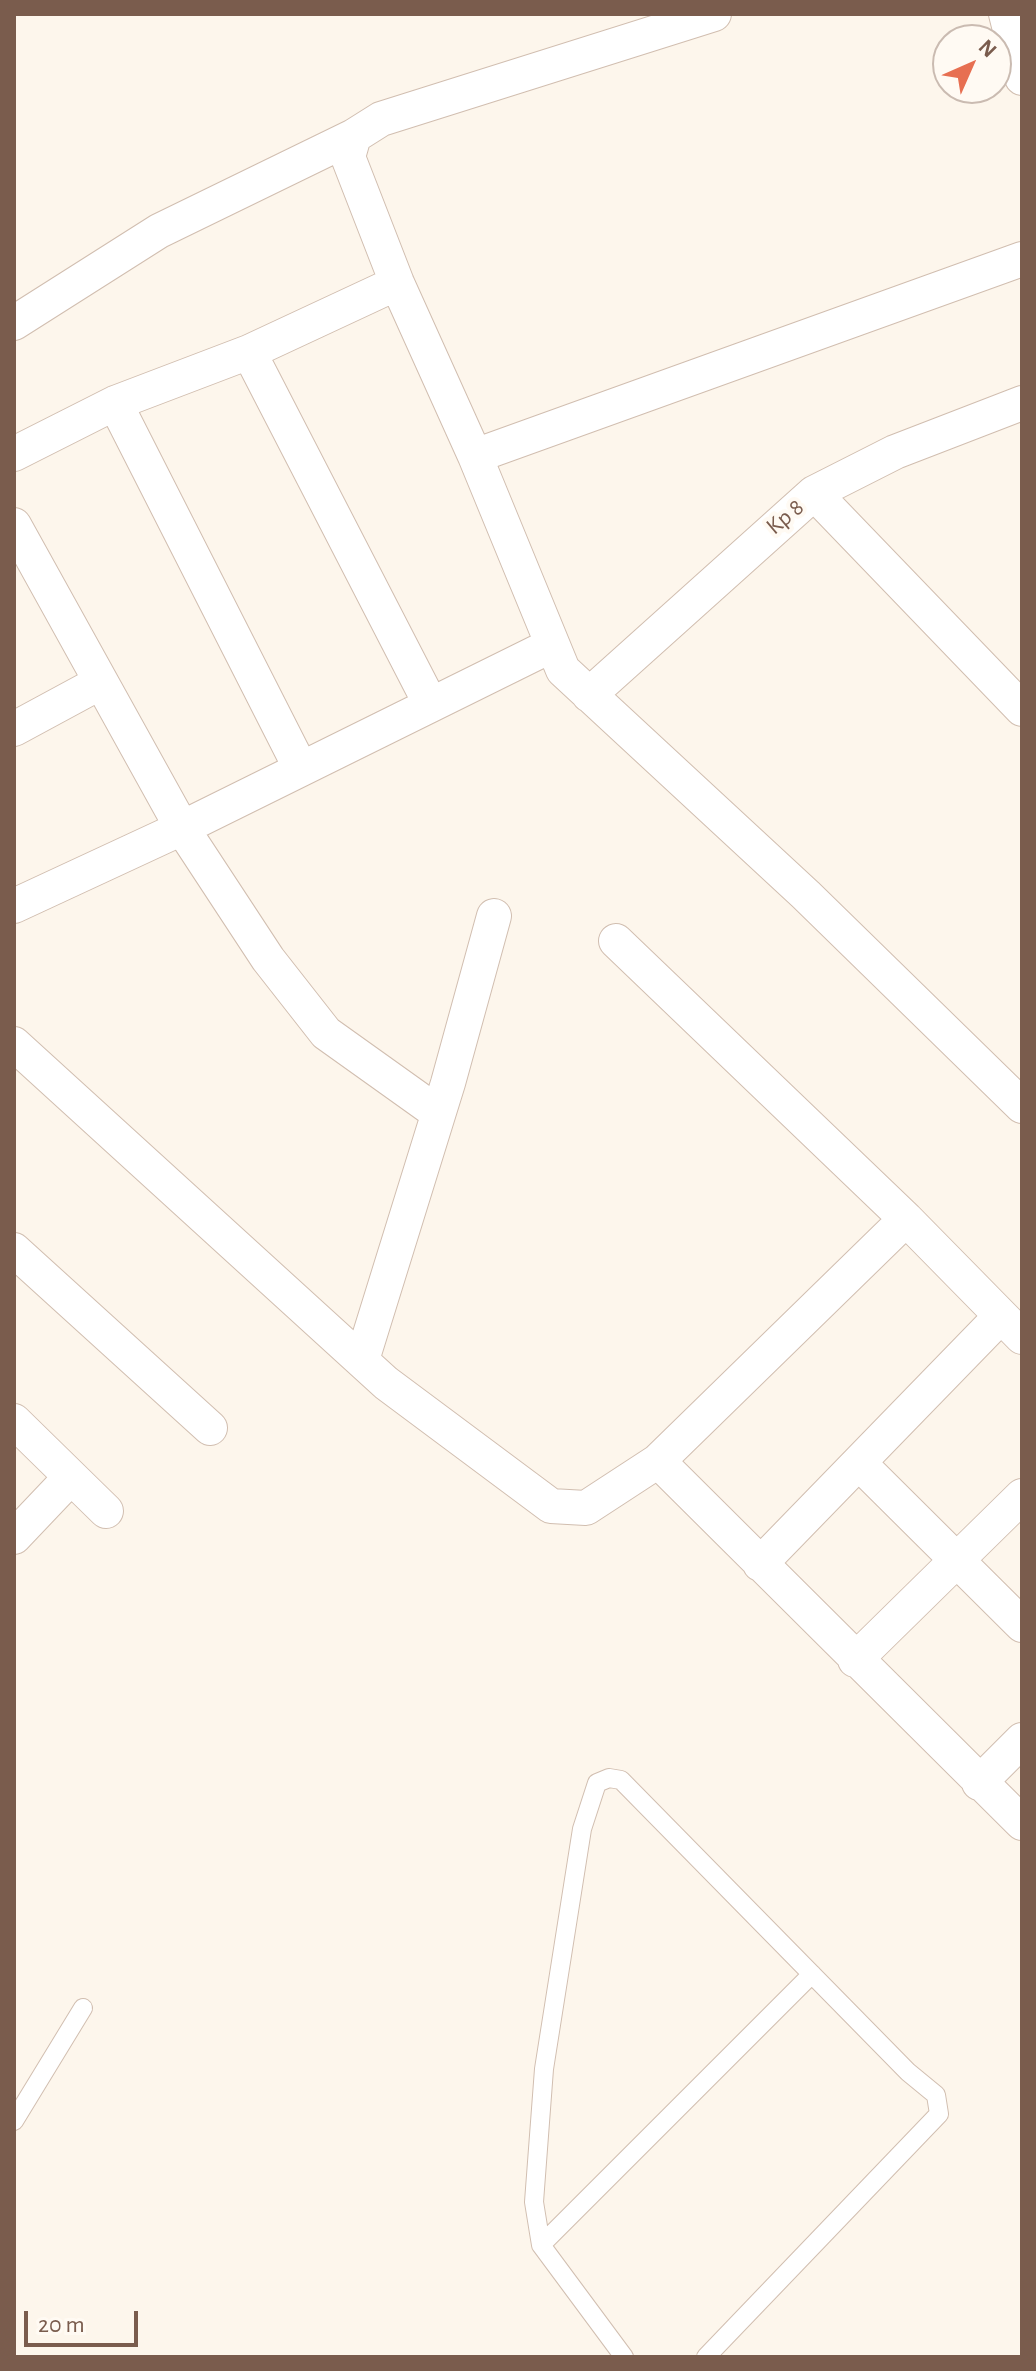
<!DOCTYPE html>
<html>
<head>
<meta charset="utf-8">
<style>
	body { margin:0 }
	#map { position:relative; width:1036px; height:2371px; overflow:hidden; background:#fdf6ec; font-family:"Alegreya Sans",sans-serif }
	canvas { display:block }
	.frame { position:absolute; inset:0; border:16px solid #7a5c4d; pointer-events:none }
	.north { position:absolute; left:932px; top:24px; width:80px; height:80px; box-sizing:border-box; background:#fffaf3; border:2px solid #cabbb1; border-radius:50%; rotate:45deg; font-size:22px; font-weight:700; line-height:32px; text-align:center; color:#7a5c4d }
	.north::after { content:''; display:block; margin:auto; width:28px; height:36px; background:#e76f51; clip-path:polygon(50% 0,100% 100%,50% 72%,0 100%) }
	.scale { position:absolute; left:24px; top:2311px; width:114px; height:36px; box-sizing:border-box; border:4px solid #7a5c4d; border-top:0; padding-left:10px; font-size:24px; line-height:28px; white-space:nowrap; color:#7a5c4d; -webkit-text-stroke:6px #fffaf3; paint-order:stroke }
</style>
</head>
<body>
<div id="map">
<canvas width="1036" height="2371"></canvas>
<div class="frame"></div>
<div class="north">N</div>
<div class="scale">20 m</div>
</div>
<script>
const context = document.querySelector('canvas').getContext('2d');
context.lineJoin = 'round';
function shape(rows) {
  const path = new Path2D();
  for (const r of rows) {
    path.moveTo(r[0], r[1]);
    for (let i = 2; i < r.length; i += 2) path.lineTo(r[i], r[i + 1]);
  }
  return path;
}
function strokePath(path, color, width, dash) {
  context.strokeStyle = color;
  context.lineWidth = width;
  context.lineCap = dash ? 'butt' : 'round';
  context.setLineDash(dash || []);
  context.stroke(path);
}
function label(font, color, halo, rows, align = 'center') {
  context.font = font + ' "Alegreya Sans",sans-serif';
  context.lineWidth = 8;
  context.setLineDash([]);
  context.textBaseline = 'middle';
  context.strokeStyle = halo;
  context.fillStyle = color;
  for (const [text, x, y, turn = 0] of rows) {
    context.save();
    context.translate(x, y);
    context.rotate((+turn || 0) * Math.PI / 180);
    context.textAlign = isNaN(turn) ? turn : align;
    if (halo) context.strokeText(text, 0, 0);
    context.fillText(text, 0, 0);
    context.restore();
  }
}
const service = shape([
	[14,2121,83,2008],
	[541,2245,812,1974],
	[624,2357,541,2245,534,2202,544,2069,582,1829,597,1783,609,1778,621,1780,908,2072,936,2095,939,2114,706,2357]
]);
const minor = shape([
	[714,14,381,119,354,136,348,157,397,283,475,456,563,670,806,895,1022,1106],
	[1006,14,1022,78],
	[14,323,159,231,354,136],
	[249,352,431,705],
	[115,403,301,769],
	[14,454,115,403,249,352,397,283],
	[475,456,1022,259],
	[814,493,1022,709],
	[14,525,182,828,268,959,326,1033,438,1113],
	[589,695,814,493,895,452,1022,403],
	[14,729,101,682],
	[14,906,182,828,550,646],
	[616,941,906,1219,1022,1337],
	[14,1044,386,1383,551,1506,586,1508,658,1461,906,1219],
	[14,1250,210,1428],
	[362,1360,448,1083,494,916],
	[14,1421,106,1511],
	[658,1461,1022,1823],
	[859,1463,1022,1625],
	[14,1537,71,1477],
	[760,1564,1001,1316],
	[855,1660,1022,1496],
	[979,1783,1022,1740]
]);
strokePath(service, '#d1beb0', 20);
strokePath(minor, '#d1beb0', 36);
strokePath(service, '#fff', 18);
strokePath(minor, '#fff', 34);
label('24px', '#7a5c4d', '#fffaf3', [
	["Kp 8",785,517,-40]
]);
</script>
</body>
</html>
